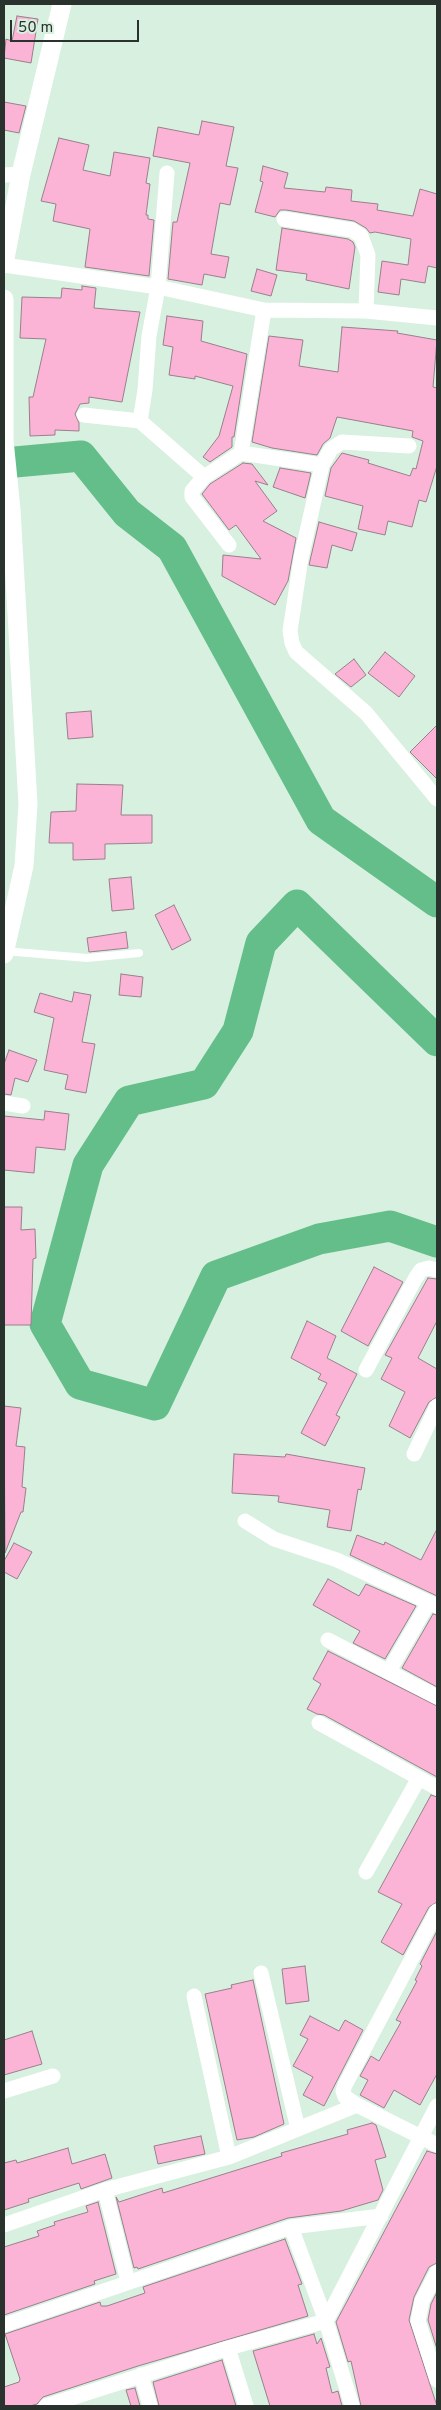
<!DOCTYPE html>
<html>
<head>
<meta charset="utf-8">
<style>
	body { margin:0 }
	#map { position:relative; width:441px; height:2410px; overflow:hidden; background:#d8f0e0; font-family:Overpass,sans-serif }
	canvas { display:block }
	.frame { position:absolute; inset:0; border:5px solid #29322c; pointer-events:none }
	.scale { position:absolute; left:10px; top:20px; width:129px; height:22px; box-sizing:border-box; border:2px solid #29322c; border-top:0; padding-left:6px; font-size:15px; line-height:18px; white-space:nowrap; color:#29322c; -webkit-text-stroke:4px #d8f0e0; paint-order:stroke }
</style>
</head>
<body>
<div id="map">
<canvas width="441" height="2410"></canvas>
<div class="frame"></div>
<div class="scale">50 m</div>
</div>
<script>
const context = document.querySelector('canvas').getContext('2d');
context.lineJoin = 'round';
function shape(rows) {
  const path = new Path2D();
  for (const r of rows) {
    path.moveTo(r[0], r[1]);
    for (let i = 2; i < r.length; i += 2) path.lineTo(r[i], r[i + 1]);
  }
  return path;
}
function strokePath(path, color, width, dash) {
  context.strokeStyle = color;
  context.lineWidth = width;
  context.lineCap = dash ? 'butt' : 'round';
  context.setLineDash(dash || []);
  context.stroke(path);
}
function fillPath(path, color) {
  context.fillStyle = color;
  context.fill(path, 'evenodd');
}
strokePath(shape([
	[4,463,81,456,127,513,172,548,321,820,437,902],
	[437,1041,297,905,261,943,238,1031,204,1084,129,1101,88,1165,45,1324,80,1384,155,1405,216,1276,319,1239,390,1226,437,1242]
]), '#63be89', 31);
const building = shape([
	[17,16,38,19,31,63,4,58,6,39,12,41,17,16],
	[4,102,26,106,19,133,4,130,4,102],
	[202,121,234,127,226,166,238,168,230,205,220,203,211,254,229,257,225,278,204,274,202,285,168,279,173,222,177,222,190,163,153,156,158,127,199,135,202,121],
	[59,138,89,145,83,170,110,176,114,152,150,158,146,183,150,184,146,215,148,215,148,219,154,220,149,276,85,267,90,229,53,221,56,204,41,201,59,138],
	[263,166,288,173,284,188,325,192,326,187,352,190,351,201,378,204,377,210,413,216,420,189,437,194,437,268,428,266,425,283,401,279,399,295,378,292,382,261,408,265,411,239,375,232,370,233,366,228,354,221,286,210,280,210,275,217,255,212,263,182,260,181,263,166],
	[282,228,348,239,353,242,355,247,349,289,306,280,307,274,276,270,282,228],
	[257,269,277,275,271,296,251,291,257,269],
	[82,286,96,288,94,308,140,312,122,402,89,397,89,403,80,404,75,414,79,423,79,431,55,430,55,435,30,436,29,397,33,397,46,339,20,338,22,297,61,298,62,288,82,290,82,286],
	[167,316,203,321,201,341,247,354,234,437,232,437,232,447,210,462,203,457,219,436,233,386,195,376,195,379,169,375,173,347,163,345,167,316],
	[342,327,398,331,397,333,437,340,433,387,437,388,437,466,426,502,419,500,412,527,388,521,385,535,358,529,363,506,325,496,331,468,342,453,369,460,368,463,410,476,413,468,416,469,423,441,412,437,413,431,337,417,330,438,323,444,317,455,272,448,252,442,269,336,303,340,299,366,338,372,342,327],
	[243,463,252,464,268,485,255,481,277,511,263,521,296,538,288,581,275,605,222,576,223,555,261,559,236,525,229,530,202,494,210,484,243,463],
	[280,468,311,473,305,498,273,487,280,468],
	[319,522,357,533,352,551,332,545,327,568,309,565,319,522],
	[385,652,415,676,399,697,368,673,385,652],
	[354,659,366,675,351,687,335,674,354,659],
	[91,711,93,737,68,739,66,713,91,711],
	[437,725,437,779,410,752,437,725],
	[77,784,123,785,121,815,152,815,152,843,105,844,105,859,73,860,73,843,49,843,51,812,76,811,77,784],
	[131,877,134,909,112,911,109,879,131,877],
	[174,905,191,940,172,950,155,915,174,905],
	[126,932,128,948,89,952,87,938,126,932],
	[121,974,143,977,141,997,119,995,121,974],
	[74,992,91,995,82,1042,95,1044,86,1093,65,1089,68,1075,44,1070,54,1018,34,1012,40,993,72,1002,74,992],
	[9,1050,37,1060,28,1082,15,1078,11,1095,4,1094,4,1064,9,1050],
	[45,1111,69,1114,65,1150,36,1147,34,1173,4,1170,4,1116,44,1120,45,1111],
	[4,1207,22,1207,21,1230,35,1229,36,1258,33,1259,31,1325,4,1325,4,1207],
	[374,1267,403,1282,368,1346,341,1331,374,1267],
	[428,1278,437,1279,437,1321,418,1358,437,1369,437,1397,429,1402,410,1438,389,1426,405,1392,381,1379,392,1358,385,1355,428,1278],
	[307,1321,336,1336,327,1358,357,1374,336,1415,340,1417,325,1446,301,1433,327,1383,318,1379,321,1374,291,1358,307,1321],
	[4,1406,21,1408,16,1446,25,1447,22,1487,26,1488,23,1512,21,1512,5,1553,4,1406],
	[234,1454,285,1457,286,1454,365,1468,361,1490,358,1489,351,1531,327,1527,330,1510,278,1502,279,1496,232,1493,234,1454],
	[437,1529,437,1596,350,1555,357,1535,384,1545,385,1542,421,1560,437,1529],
	[14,1543,32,1552,17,1579,4,1572,4,1561,14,1543],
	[328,1579,359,1596,366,1584,416,1606,385,1659,353,1643,360,1631,313,1605,328,1579],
	[433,1614,437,1615,437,1687,402,1668,433,1614],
	[328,1651,437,1706,437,1777,324,1715,317,1714,307,1709,321,1684,313,1679,328,1651],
	[431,1795,437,1797,437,1902,429,1907,403,1955,381,1942,402,1904,378,1892,431,1795],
	[437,1931,437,2074,420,2105,394,2090,384,2108,360,2095,368,2080,360,2076,371,2056,379,2061,401,2022,396,2020,417,1981,415,1980,422,1966,420,1964,437,1931],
	[305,1966,309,2001,286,2004,282,1969,305,1966],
	[253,1980,284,2124,254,2137,237,2140,205,1994,232,1988,231,1985,253,1980],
	[310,2016,339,2031,345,2020,363,2030,324,2106,303,2095,313,2077,293,2066,308,2039,300,2035,310,2016],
	[32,2031,42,2064,4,2075,4,2040,32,2031],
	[372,2123,376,2125,386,2157,375,2160,383,2190,378,2200,341,2211,288,2218,138,2269,137,2267,134,2268,116,2197,119,2202,162,2188,163,2193,282,2156,281,2153,295,2149,348,2134,347,2130,372,2123],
	[201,2136,205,2154,158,2164,154,2146,201,2136],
	[68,2148,72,2164,105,2154,112,2178,81,2189,79,2183,28,2199,29,2202,4,2210,4,2163,16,2160,17,2163,68,2148],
	[427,2151,437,2154,437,2263,429,2267,414,2297,409,2320,437,2406,361,2406,351,2361,348,2362,336,2322,427,2151],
	[98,2202,116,2274,94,2281,95,2284,4,2315,4,2247,39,2236,37,2231,55,2225,54,2222,88,2212,86,2206,98,2202],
	[285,2239,302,2284,298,2285,308,2316,138,2366,43,2397,37,2404,30,2406,4,2406,4,2387,19,2382,20,2379,5,2334,100,2302,101,2306,107,2306,145,2293,143,2287,285,2239],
	[437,2292,437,2349,428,2320,431,2304,437,2292],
	[314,2334,317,2344,321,2338,330,2367,326,2368,332,2393,338,2391,342,2406,270,2406,253,2351,314,2334],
	[222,2360,236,2406,159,2406,153,2382,222,2360],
	[135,2388,140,2406,131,2406,126,2390,135,2388]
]);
fillPath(building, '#fbb3d6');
strokePath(building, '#98808b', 1);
strokePath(shape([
	[4,951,87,958,139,953]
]), '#fff', 8);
strokePath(shape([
	[4,175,21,174],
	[284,219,352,230,361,236,368,255,366,311],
	[4,265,158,287,264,310,366,311,437,318],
	[84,415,140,421,204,477],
	[140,421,145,390,149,336,158,287,167,173],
	[241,453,322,465,301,558,290,631,292,643,296,652,366,713,437,799],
	[322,465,331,449,342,442,409,446],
	[229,545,192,497,192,491,204,477,241,453,264,310],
	[4,1103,23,1106],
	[366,1370,415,1279,421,1270,429,1268,437,1270],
	[414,1454,437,1406],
	[245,1521,274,1539,337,1560,437,1606],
	[328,1640,437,1697],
	[389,1671,429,1602],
	[319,1723,437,1788],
	[366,1872,419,1778],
	[261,1973,298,2129],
	[194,1996,229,2157,357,2105,345,2097,343,2091,345,2085,437,1911],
	[4,2091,53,2076],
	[357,2105,437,2145],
	[105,2190,128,2282],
	[4,2225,105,2190,229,2157],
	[291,2227,381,2216],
	[437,2272,422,2301,418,2321,437,2380],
	[4,2325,291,2227,326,2321,228,2348,46,2406],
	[228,2348,246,2406],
	[141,2375,150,2406],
	[352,2406,326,2321,437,2106]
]), '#fff', 15);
strokePath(shape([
	[4,264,21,174,62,4],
	[4,299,4,440,11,510,28,804,24,866,4,954]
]), '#fff', 19);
</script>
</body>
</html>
